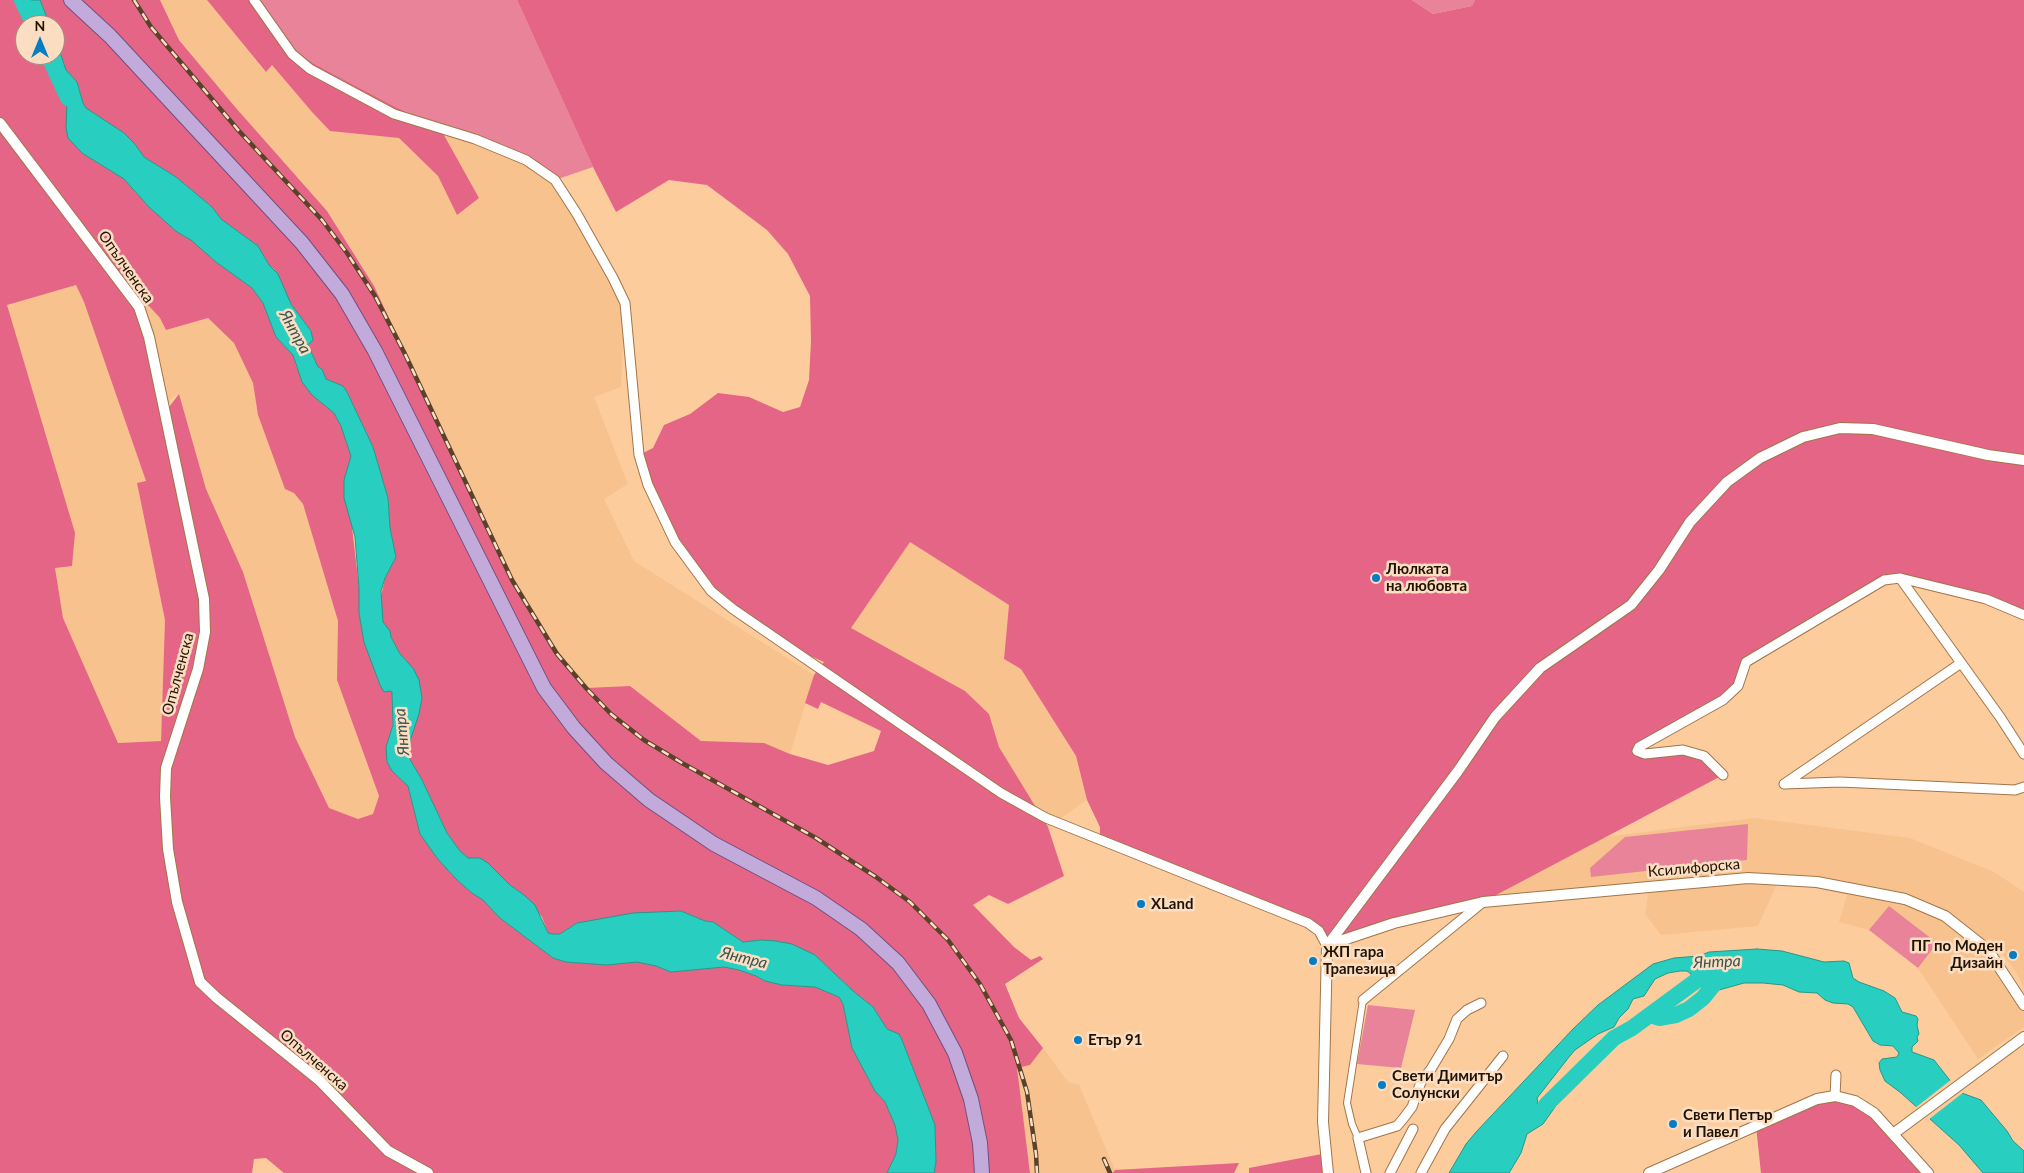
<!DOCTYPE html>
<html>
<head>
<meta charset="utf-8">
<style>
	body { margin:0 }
	#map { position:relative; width:2024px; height:1173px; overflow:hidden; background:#fccc9d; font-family:Lato,sans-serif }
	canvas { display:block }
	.north { position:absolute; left:15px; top:15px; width:50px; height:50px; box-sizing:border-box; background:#fbdec2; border:1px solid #a48c75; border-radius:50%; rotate:0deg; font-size:14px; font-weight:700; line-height:20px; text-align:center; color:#221202 }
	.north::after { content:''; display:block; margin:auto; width:18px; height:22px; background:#067cc5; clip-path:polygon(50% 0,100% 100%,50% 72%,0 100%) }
</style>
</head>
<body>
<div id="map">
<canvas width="2024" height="1173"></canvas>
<div class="north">N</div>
</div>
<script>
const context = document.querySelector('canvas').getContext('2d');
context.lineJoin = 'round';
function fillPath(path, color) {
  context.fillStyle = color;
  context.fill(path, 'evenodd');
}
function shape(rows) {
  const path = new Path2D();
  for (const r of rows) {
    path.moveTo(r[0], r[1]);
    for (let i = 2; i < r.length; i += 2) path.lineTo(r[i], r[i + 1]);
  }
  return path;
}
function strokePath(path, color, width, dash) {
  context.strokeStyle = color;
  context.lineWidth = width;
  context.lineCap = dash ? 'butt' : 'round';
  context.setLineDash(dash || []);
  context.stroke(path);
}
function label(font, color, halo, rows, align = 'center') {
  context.font = font + ' Lato,sans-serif';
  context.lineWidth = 5;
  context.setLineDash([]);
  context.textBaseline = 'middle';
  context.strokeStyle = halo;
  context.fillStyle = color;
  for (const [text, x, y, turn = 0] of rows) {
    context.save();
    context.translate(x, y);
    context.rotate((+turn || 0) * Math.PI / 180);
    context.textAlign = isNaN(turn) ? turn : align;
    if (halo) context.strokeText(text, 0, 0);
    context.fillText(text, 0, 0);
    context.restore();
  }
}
fillPath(shape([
	[160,0,207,0,265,72,272,65,312,112,330,131,399,138,438,176,457,215,440,128,526,160,555,180,625,303,621,387,594,397,628,484,604,499,634,561,814,675,790,754,764,743,701,741,630,686,586,688,557,654,512,580,374,286,327,211,236,108,179,39],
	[76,284,84,302,146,481,137,484,165,620,161,741,118,743,63,618,55,568,7,304],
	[134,300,149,306,160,318,166,330,208,318,234,343,253,383,258,415,265,432,294,493,303,504,338,622,337,680,379,796,373,814,358,819,329,808,295,737,243,572,206,489,179,394,172,398,165,412],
	[910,542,1009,605,1004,659,1021,669,1076,756,1087,800,1048,827,999,747,989,714,965,691,850,628],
	[1754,818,1910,838,1994,872,2024,892,2024,987,2016,972,1990,938,1981,945,2024,1006,2024,1027,1978,1059,1918,968,1869,930,1839,922,1847,895,1816,888,1777,884,1758,926,1661,935,1645,914,1649,891,1483,902,1605,837],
	[1043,1048,1068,1082,1079,1085,1115,1170,1113,1173,1030,1173,1016,1068,1030,1065]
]), '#f7c28d');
fillPath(shape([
	[261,0,517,0,593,167,555,180,526,160,440,128,394,106,313,63,296,50],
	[1412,0,1475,0,1472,6,1433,14],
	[1748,824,1747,860,1591,877,1590,868,1625,837],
	[1889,906,1937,943,1918,968,1869,930],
	[1368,1005,1415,1010,1401,1068,1357,1064]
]), '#e8839a');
fillPath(shape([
	[0,0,24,0,26,2,32,25,25,25,25,55,45,55,58,69,57,92,67,103,68,112,82,153,124,179,149,207,177,232,191,240,216,262,252,288,263,303,276,337,293,355,297,368,312,395,334,413,341,426,351,456,351,518,359,588,359,613,364,641,380,685,392,692,393,708,392,771,408,786,420,834,437,858,456,879,472,893,483,900,500,918,553,958,566,962,607,965,637,962,656,966,671,972,724,967,739,970,756,976,765,981,782,985,815,987,839,997,843,1004,852,1048,875,1091,885,1102,895,1125,898,1140,896,1154,887,1173,284,1173,266,1158,254,1159,252,1173,0,1173],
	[76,285,84,302,146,481,137,483,165,620,161,741,118,743,63,618,55,568,72,566,75,533,7,305],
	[135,300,149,306,160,318,166,330,208,318,234,343,253,383,258,415,285,489,294,493,303,504,338,621,337,680,379,796,373,814,358,819,329,808,295,737,243,572,206,489,179,394,166,411],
	[40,0,160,0,179,40,236,108,327,211,374,286,512,580,536,622,586,688,630,686,701,741,764,743,790,754,828,765,874,751,881,731,821,702,818,709,805,703,814,675,824,662,787,646,711,591,675,542,639,455,653,448,664,425,690,414,718,393,749,397,783,412,800,407,809,380,811,341,810,296,788,254,767,230,707,185,669,180,616,212,593,167,517,0,1412,0,1433,14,1472,6,1475,0,2024,0,2024,615,1986,599,1884,580,1746,662,1738,686,1637,751,1683,750,1704,756,1723,775,1483,902,1327,946,1319,931,1100,840,1100,827,1087,800,1076,756,1021,669,1004,659,1009,605,910,542,851,628,965,691,989,714,999,747,1048,827,1064,876,1008,904,989,895,973,905,1014,947,1031,960,1040,956,1043,959,1005,984,1019,1018,1043,1048,1030,1065,1017,1068,1030,1173,934,1173,936,1162,935,1125,902,1040,898,1034,887,1029,873,1007,853,991,815,955,761,940,743,942,713,922,705,921,681,911,577,923,560,934,552,934,548,933,542,917,524,895,510,885,488,863,468,858,460,851,447,833,422,780,408,756,412,734,406,660,400,654,383,622,380,601,385,578,396,557,390,528,388,498,373,447,347,392,343,386,326,379,322,369,318,367,308,345,311,331,291,304,274,269,269,265,258,246,221,219,212,207,176,177,144,157,134,143,124,133,86,108,83,103,77,82,66,70,55,37,55,25,50,25],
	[207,0,261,0,296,50,313,63,394,106,440,128,479,198,457,215,438,176,399,138,330,131,312,112,272,65,266,72],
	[1817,1099,1855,1101,1928,1173,1761,1173,1756,1126],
	[1327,1153,1328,1173,1249,1173,1249,1168],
	[1239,1163,1234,1173,1113,1173,1115,1170]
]), '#e56587');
const water = shape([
	[24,0,40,0,50,25,32,25,30,12,24,0],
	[55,37,66,70,77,82,83,103,86,108,124,133,134,143,144,157,176,177,212,207,221,219,258,246,269,265,278,274,291,304,311,331,313,340,308,345,318,367,322,369,326,379,343,386,347,392,373,447,388,498,390,528,396,557,385,578,381,591,383,622,390,631,391,637,400,654,413,668,419,680,422,698,419,714,408,747,408,756,422,780,447,833,460,851,468,858,480,858,488,863,510,885,524,895,535,905,548,933,552,934,560,934,577,923,633,913,681,911,705,921,713,922,743,942,761,940,776,941,792,944,815,955,853,991,873,1007,887,1029,899,1034,902,1040,935,1125,936,1162,934,1173,887,1173,896,1154,898,1140,895,1125,885,1102,875,1091,852,1048,843,1004,839,997,815,987,782,985,765,981,756,976,739,970,724,967,671,972,656,966,637,962,607,965,566,962,553,958,500,918,483,900,472,893,456,879,437,858,420,834,408,786,392,771,387,762,386,747,393,725,392,692,390,691,384,692,380,685,364,642,359,613,359,588,355,537,344,498,344,480,351,456,341,426,334,413,312,395,302,382,293,355,276,337,263,303,252,288,216,262,191,240,177,232,149,207,124,179,82,153,68,138,66,128,67,103,57,92,58,69,45,55,55,55,55,37],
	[1757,949,1782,951,1824,962,1844,961,1849,963,1853,978,1859,982,1884,991,1895,998,1902,1012,1916,1016,1918,1019,1917,1025,1919,1034,1917,1037,1918,1041,1912,1047,1912,1052,1934,1060,1959,1092,1981,1100,2007,1131,2013,1141,2024,1151,2024,1173,1983,1173,1959,1145,1901,1093,1885,1081,1880,1070,1879,1063,1882,1059,1897,1057,1899,1053,1893,1046,1880,1045,1873,1041,1853,1007,1848,1004,1833,1003,1825,1000,1817,993,1799,992,1783,985,1763,983,1744,983,1719,990,1698,986,1687,989,1691,980,1691,974,1687,971,1680,971,1668,973,1655,979,1644,996,1633,999,1628,1009,1619,1018,1614,1027,1598,1034,1575,1050,1569,1057,1537,1098,1538,1104,1541,1104,1559,1088,1562,1093,1555,1103,1555,1107,1543,1124,1527,1134,1521,1153,1509,1173,1449,1173,1466,1144,1476,1132,1573,1029,1598,1005,1653,964,1674,958,1699,956,1709,952,1757,949]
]);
fillPath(water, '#28cec0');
strokePath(water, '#269687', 1);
fillPath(shape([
	[1952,1079,1964,1092,1928,1120,1915,1108]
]), '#fccc9d');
strokePath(shape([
	[22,0,34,25],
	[48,55,68,98],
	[1650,1015,1659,1018,1676,1015,1689,1009,1703,998,1723,973],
	[1546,1105,1614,1038,1632,1028,1704,975]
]), '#28cec0', 16);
const pedestrian = shape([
	[1358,1138,1352,1124,1347,1103,1363,1000]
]);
const minor = shape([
	[254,0,292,54,310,69,394,114,475,139,526,160,555,180,577,214,613,278,625,303,639,455,648,485,675,542,711,591,733,609,1001,793,1046,818,1308,923,1319,931,1327,946],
	[1900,578,2000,717,2024,754],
	[1723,775,1704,756,1683,750,1645,754,1637,751,1639,747,1723,700,1738,686,1746,662,1884,580,1900,578,1986,599,2024,615],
	[1784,784,1840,782,2015,790,2024,787],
	[1784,784,1961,663],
	[1363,1000,1483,902],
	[1835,1096,1836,1075],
	[1366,1173,1358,1138,1397,1126,1403,1119,1412,1107,1421,1082,1431,1069,1449,1039,1457,1019,1467,1010,1481,1003],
	[1390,1173,1413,1129],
	[1421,1173,1445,1129,1503,1056]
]);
const tertiary = shape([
	[0,123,139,307,149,337,204,599,205,632,198,669,166,768,165,797,168,849,177,902,200,982,217,998,319,1080,388,1151,428,1173],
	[1328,945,1394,923,1483,902,1748,878,1817,882,1905,899,1945,916,1988,950,2024,1005],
	[1893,1134,2024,1037],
	[1328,1173,1323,1122,1327,946,1458,771,1495,717,1540,668,1631,605,1659,570,1690,522,1727,482,1760,458,1803,437,1840,428,1873,429,1988,455,2024,460],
	[1649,1173,1817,1099,1835,1096,1855,1101,1874,1113,1928,1173]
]);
const primary = shape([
	[71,0,110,36,302,243,342,294,375,351,544,688,574,728,606,763,649,800,714,844,816,898,861,929,898,963,929,1004,955,1053,971,1099,980,1143,982,1173]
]);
strokePath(pedestrian, '#a17549', 8);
strokePath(minor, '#a17549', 11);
strokePath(tertiary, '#a17549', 12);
strokePath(primary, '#70507f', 16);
strokePath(pedestrian, '#fff', 6);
strokePath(minor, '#fff', 9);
strokePath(tertiary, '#fff', 10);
strokePath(primary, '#c2aadb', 14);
const rail = shape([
	[134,0,151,27,239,131,322,220,347,253,375,296,404,352,512,580,557,654,586,688,611,714,644,740,682,763,816,838,876,877,910,902,948,940,980,984,1011,1040,1027,1092,1036,1154,1037,1173],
	[1104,1159,1110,1173]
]);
strokePath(rail, '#5a422a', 4.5);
strokePath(rail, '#fbdec2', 2.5, [8]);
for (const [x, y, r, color] of [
	[1376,578,5,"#067cc5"],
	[1141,904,5,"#067cc5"],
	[2013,955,5,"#067cc5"],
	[1313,961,5,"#067cc5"],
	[1078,1040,5,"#067cc5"],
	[1382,1085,5,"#067cc5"],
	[1673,1124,5,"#067cc5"]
]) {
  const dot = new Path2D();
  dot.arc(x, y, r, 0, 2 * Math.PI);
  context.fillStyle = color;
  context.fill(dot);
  strokePath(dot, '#fbdec2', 2);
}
label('15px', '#221202', '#fbdec2', [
	["Опълченска",126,267,55],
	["Опълченска",178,674,-75],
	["Ксилифорска",1694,868,-5],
	["Опълченска",314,1060,41]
]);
label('bold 15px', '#221202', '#fbdec2', [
	["Люлката",1386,569],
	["на любовта",1386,586],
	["XLand",1151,904],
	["ПГ по Моден",2003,946,"right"],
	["Дизайн",2003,963,"right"],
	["ЖП гара",1323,952],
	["Трапезица",1323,969],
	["Етър 91",1088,1040],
	["Свети Димитър",1392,1076],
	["Солунски",1392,1093],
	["Свети Петър",1683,1115],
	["и Павел",1683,1132]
], 'left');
label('italic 16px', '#355450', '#fbdec2', [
	["Янтра",295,332,61],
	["Янтра",402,732,-95],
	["Янтра",744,958,14],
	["Янтра",1717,962,-2]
]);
</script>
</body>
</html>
